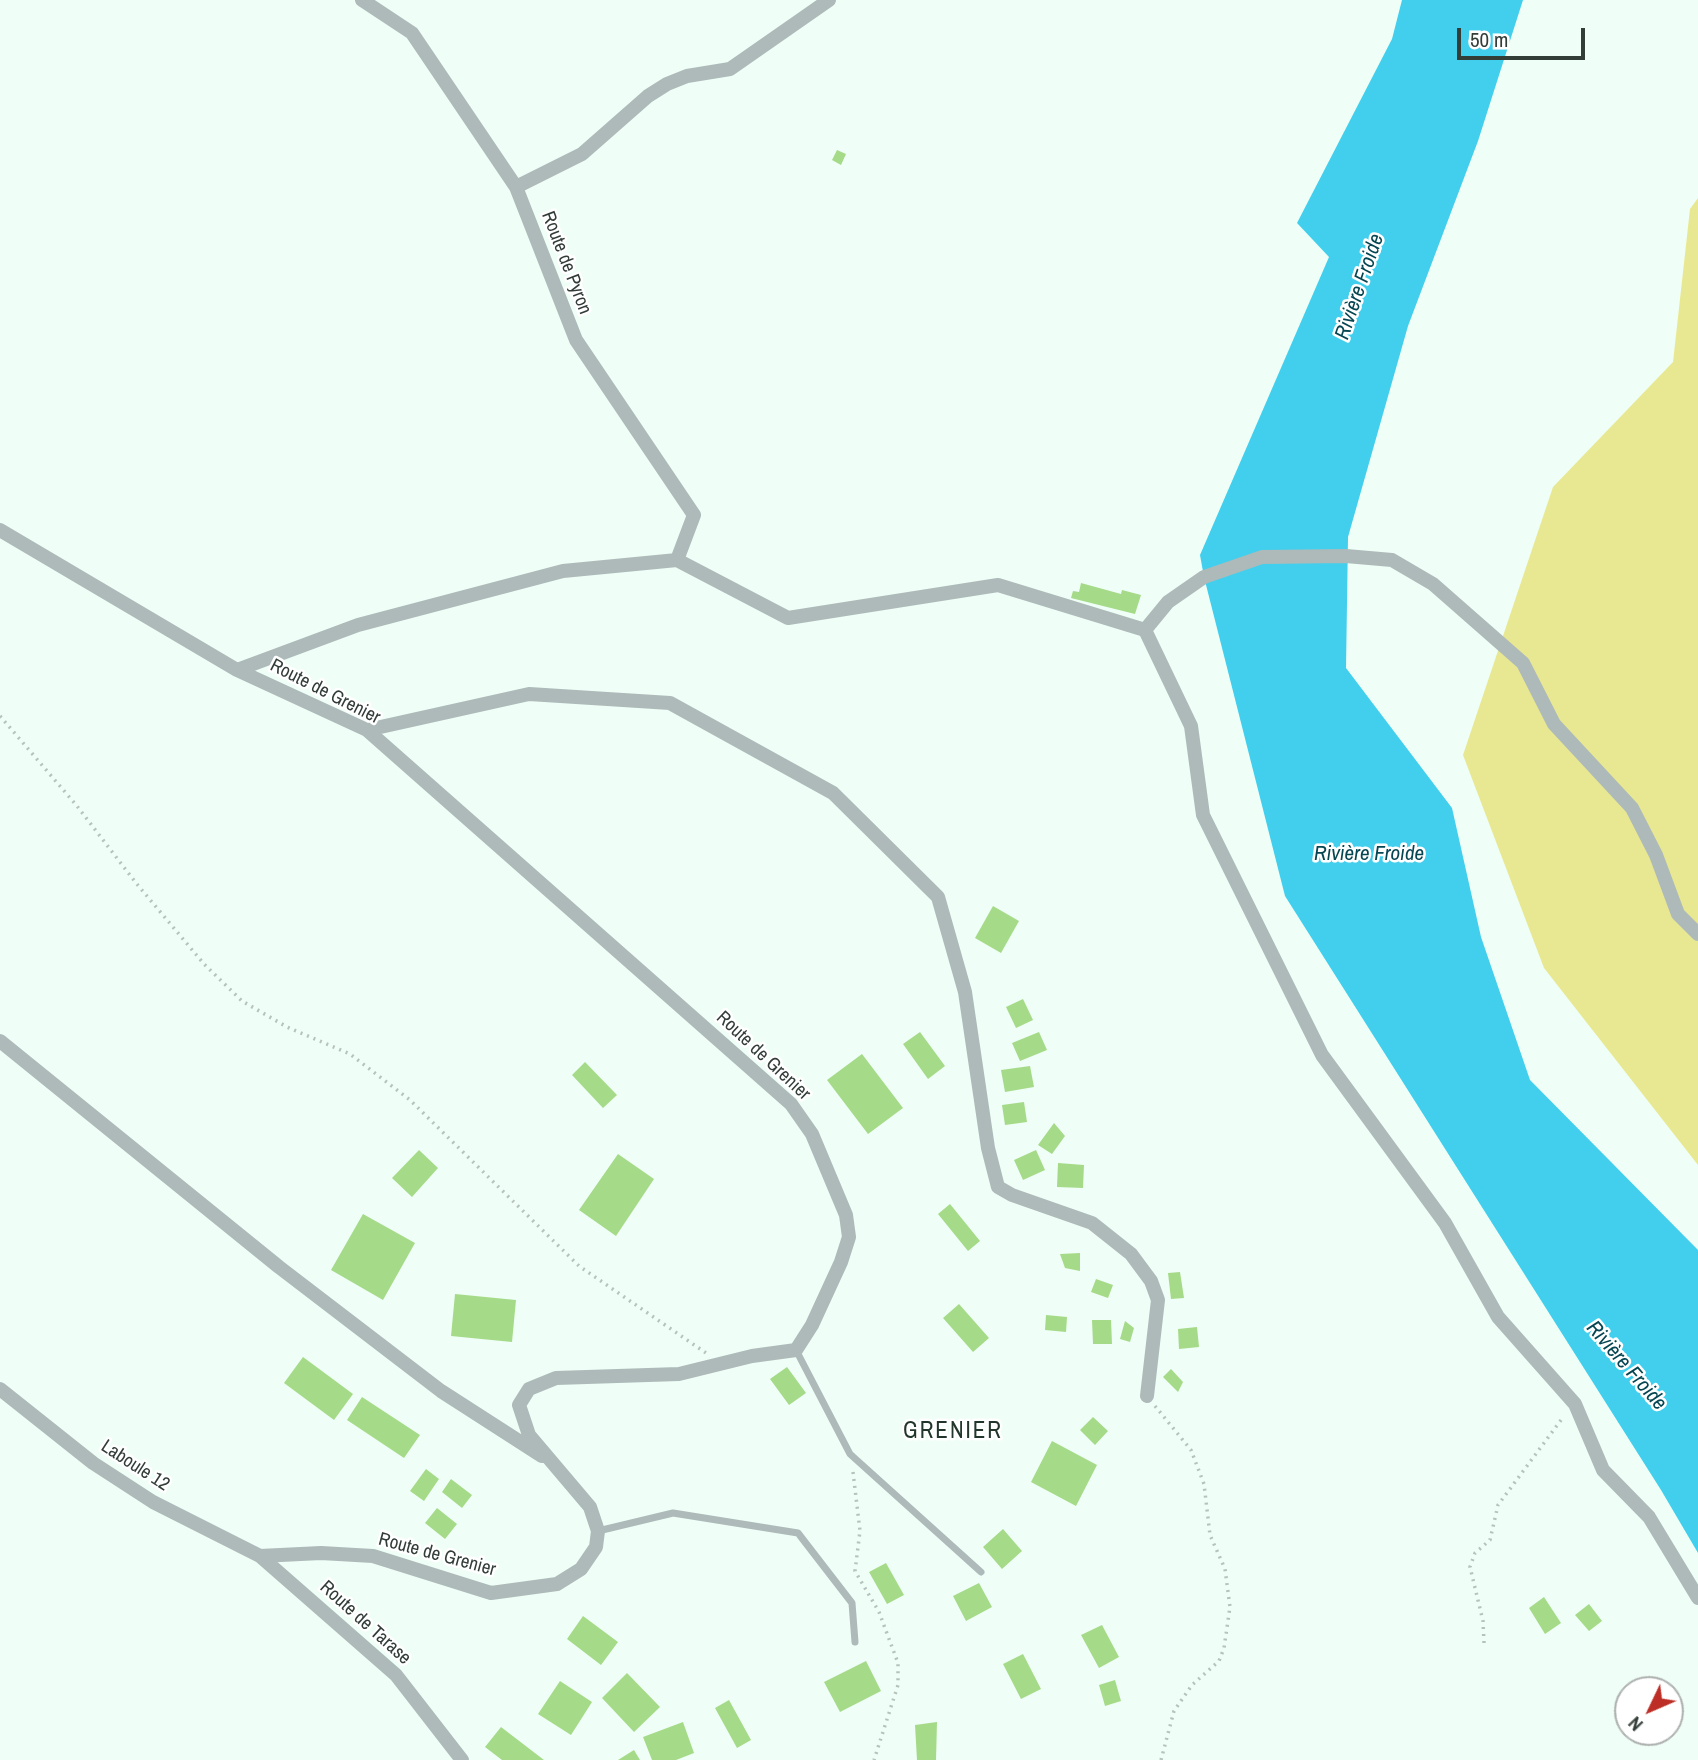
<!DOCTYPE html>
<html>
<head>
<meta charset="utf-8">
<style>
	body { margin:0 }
	#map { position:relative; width:1698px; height:1760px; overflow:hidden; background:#effef6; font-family:"Archivo Narrow",sans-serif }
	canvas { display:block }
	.north { position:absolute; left:1614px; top:1676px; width:70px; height:70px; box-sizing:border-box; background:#fff; border:2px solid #adb1af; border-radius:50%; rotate:226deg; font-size:19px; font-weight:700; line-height:28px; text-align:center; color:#333d38 }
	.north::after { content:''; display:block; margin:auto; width:24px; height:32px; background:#bc2e26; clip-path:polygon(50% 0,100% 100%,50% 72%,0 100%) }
	.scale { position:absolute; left:1457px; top:28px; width:128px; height:32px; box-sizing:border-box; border:4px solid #333d38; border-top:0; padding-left:9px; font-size:21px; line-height:24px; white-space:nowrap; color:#333d38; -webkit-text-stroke:5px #fff; paint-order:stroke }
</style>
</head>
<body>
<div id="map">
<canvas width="1698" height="1760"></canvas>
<div class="north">N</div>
<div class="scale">50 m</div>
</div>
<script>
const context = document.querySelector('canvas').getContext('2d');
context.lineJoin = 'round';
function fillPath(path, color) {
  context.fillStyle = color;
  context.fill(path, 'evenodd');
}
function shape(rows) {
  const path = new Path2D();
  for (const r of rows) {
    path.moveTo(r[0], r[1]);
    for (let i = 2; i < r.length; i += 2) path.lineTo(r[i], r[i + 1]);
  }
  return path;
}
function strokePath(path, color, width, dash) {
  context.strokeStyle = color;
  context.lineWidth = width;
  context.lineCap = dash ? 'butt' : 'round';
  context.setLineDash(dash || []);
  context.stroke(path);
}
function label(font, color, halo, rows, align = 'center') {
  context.font = font + ' "Archivo Narrow",sans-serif';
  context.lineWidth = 5;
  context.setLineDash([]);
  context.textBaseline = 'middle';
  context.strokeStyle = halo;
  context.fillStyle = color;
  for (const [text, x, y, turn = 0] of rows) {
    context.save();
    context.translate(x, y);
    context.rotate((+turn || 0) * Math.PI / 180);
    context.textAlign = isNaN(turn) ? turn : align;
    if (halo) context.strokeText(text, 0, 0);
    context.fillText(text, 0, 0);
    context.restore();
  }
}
fillPath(shape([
	[1698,198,1698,1165,1544,968,1463,755,1553,487,1673,362,1690,209]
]), '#e8e892');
fillPath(shape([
	[1402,0,1523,0,1478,141,1408,326,1348,537,1346,668,1452,808,1481,937,1530,1080,1698,1250,1698,1553,1661,1490,1285,896,1204,577,1200,555,1329,257,1297,223,1392,39]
]), '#42cfed');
fillPath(shape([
	[837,150,846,154,841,165,832,160],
	[1081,583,1121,594,1122,590,1141,595,1135,614,1071,598,1073,591,1079,592],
	[993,906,1019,921,1001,953,975,938],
	[1023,999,1033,1020,1016,1028,1006,1007],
	[920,1032,945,1066,928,1079,903,1044],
	[1039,1032,1047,1050,1020,1061,1012,1043],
	[862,1054,903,1108,868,1134,827,1080],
	[585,1062,617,1095,603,1108,572,1075],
	[1030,1066,1034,1087,1005,1092,1001,1070],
	[1024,1102,1027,1122,1005,1125,1002,1105],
	[1054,1123,1065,1136,1052,1154,1038,1145],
	[419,1150,438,1168,412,1197,392,1178],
	[1036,1150,1045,1170,1023,1180,1014,1160],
	[618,1154,654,1179,616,1236,579,1210],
	[1058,1163,1084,1165,1083,1188,1057,1187],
	[950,1204,980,1241,968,1251,938,1214],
	[363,1214,415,1243,383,1300,331,1270],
	[1080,1253,1080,1271,1065,1268,1060,1254],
	[1180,1272,1184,1298,1171,1299,1168,1273],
	[1096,1279,1113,1285,1108,1298,1091,1292],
	[455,1294,516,1300,512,1342,451,1336],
	[959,1304,989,1338,973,1352,943,1318],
	[1046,1315,1067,1317,1066,1332,1045,1330],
	[1092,1320,1111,1320,1112,1344,1093,1344],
	[1125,1321,1134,1328,1130,1342,1120,1339],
	[1197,1327,1199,1347,1179,1349,1178,1329],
	[303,1357,353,1394,334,1420,284,1383],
	[787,1367,806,1393,789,1405,770,1379],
	[1171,1369,1183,1382,1178,1392,1163,1377],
	[362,1397,420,1435,404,1458,347,1420],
	[1093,1417,1108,1431,1095,1445,1080,1430],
	[1052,1441,1097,1465,1076,1506,1031,1482],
	[426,1469,439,1479,424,1501,410,1491],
	[451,1479,472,1495,462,1508,442,1492],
	[437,1508,457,1524,445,1539,425,1523],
	[1003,1529,1022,1551,1002,1569,983,1547],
	[886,1563,904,1595,887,1604,869,1572],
	[979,1583,992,1607,966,1621,953,1596],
	[1544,1597,1561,1623,1545,1634,1529,1608],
	[1589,1604,1602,1621,1589,1631,1575,1615],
	[583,1616,618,1642,601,1665,567,1639],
	[1102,1625,1119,1657,1099,1668,1081,1635],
	[1023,1654,1041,1689,1021,1699,1003,1664],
	[866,1661,881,1691,840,1712,824,1682],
	[627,1673,660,1707,634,1732,602,1698],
	[1115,1680,1121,1701,1105,1706,1099,1685],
	[560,1681,592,1702,571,1735,538,1714],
	[729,1700,751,1740,737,1748,715,1708],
	[683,1722,694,1753,676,1760,652,1760,643,1737],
	[937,1722,936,1760,917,1760,915,1725],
	[501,1727,544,1760,502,1760,485,1747],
	[634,1750,640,1760,618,1760]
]), '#a5db88');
strokePath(shape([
	[0,716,77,806,136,883,204,964,242,1001,287,1027,350,1054,410,1100,579,1266,706,1353],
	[1155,1406,1191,1450,1204,1484,1210,1535,1225,1569,1230,1607,1224,1648,1219,1661,1192,1685,1174,1711,1161,1760],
	[853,1472,860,1531,855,1571,879,1612,898,1663,898,1685,874,1760],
	[1484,1643,1483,1621,1470,1567,1475,1553,1490,1540,1498,1505,1564,1416]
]), '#b6c3bc', 3.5, [2, 5]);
strokePath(shape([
	[796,1350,850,1454,981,1572],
	[598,1531,673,1513,798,1533,852,1603,855,1642]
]), '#adbab9', 7);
strokePath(shape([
	[362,0,412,33,516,187,576,340,694,515,677,560],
	[516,187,582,154,648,96,667,84,687,76,730,69,829,0],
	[0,530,237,670,367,730,791,1104,812,1134,846,1215,849,1237,841,1262,812,1325,796,1350,752,1356,679,1374,556,1378,529,1389,519,1405,529,1435,590,1507,598,1531,596,1547,581,1569,557,1584,491,1593,373,1556,321,1553,260,1556],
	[1145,630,1191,726,1203,815,1322,1055,1445,1223,1498,1317,1575,1404,1603,1470,1649,1517,1698,1598],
	[237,670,358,625,563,571,677,560,788,618,998,585,1145,630,1168,602,1204,577,1262,557,1346,556,1392,560,1433,584,1523,663,1554,724,1632,808,1656,855,1678,914,1698,934],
	[367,730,529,694,670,703,833,793,938,897,965,992,988,1148,998,1187,1012,1195,1092,1223,1131,1254,1151,1281,1158,1300,1147,1396],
	[0,1041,279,1267,441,1391,542,1456],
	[0,1389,93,1463,153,1502,260,1556,396,1675,462,1760]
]), '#adbab9', 14);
label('19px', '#333d38', '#fff', [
	["Route de Pyron",566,263,69],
	["Route de Grenier",325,692,27],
	["Route de Grenier",763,1056,43],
	["Laboule 12",135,1466,33],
	["Route de Grenier",437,1555,15],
	["Route de Tarase",365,1623,42]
]);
label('italic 21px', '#064652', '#fff', [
	["Rivière Froide",1360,287,-71],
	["Rivière Froide",1369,854],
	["Rivière Froide",1626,1366,49]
]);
context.letterSpacing = '2px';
label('23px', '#22362c', '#fff', [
	["GRENIER",953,1432]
]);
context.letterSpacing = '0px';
</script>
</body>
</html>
